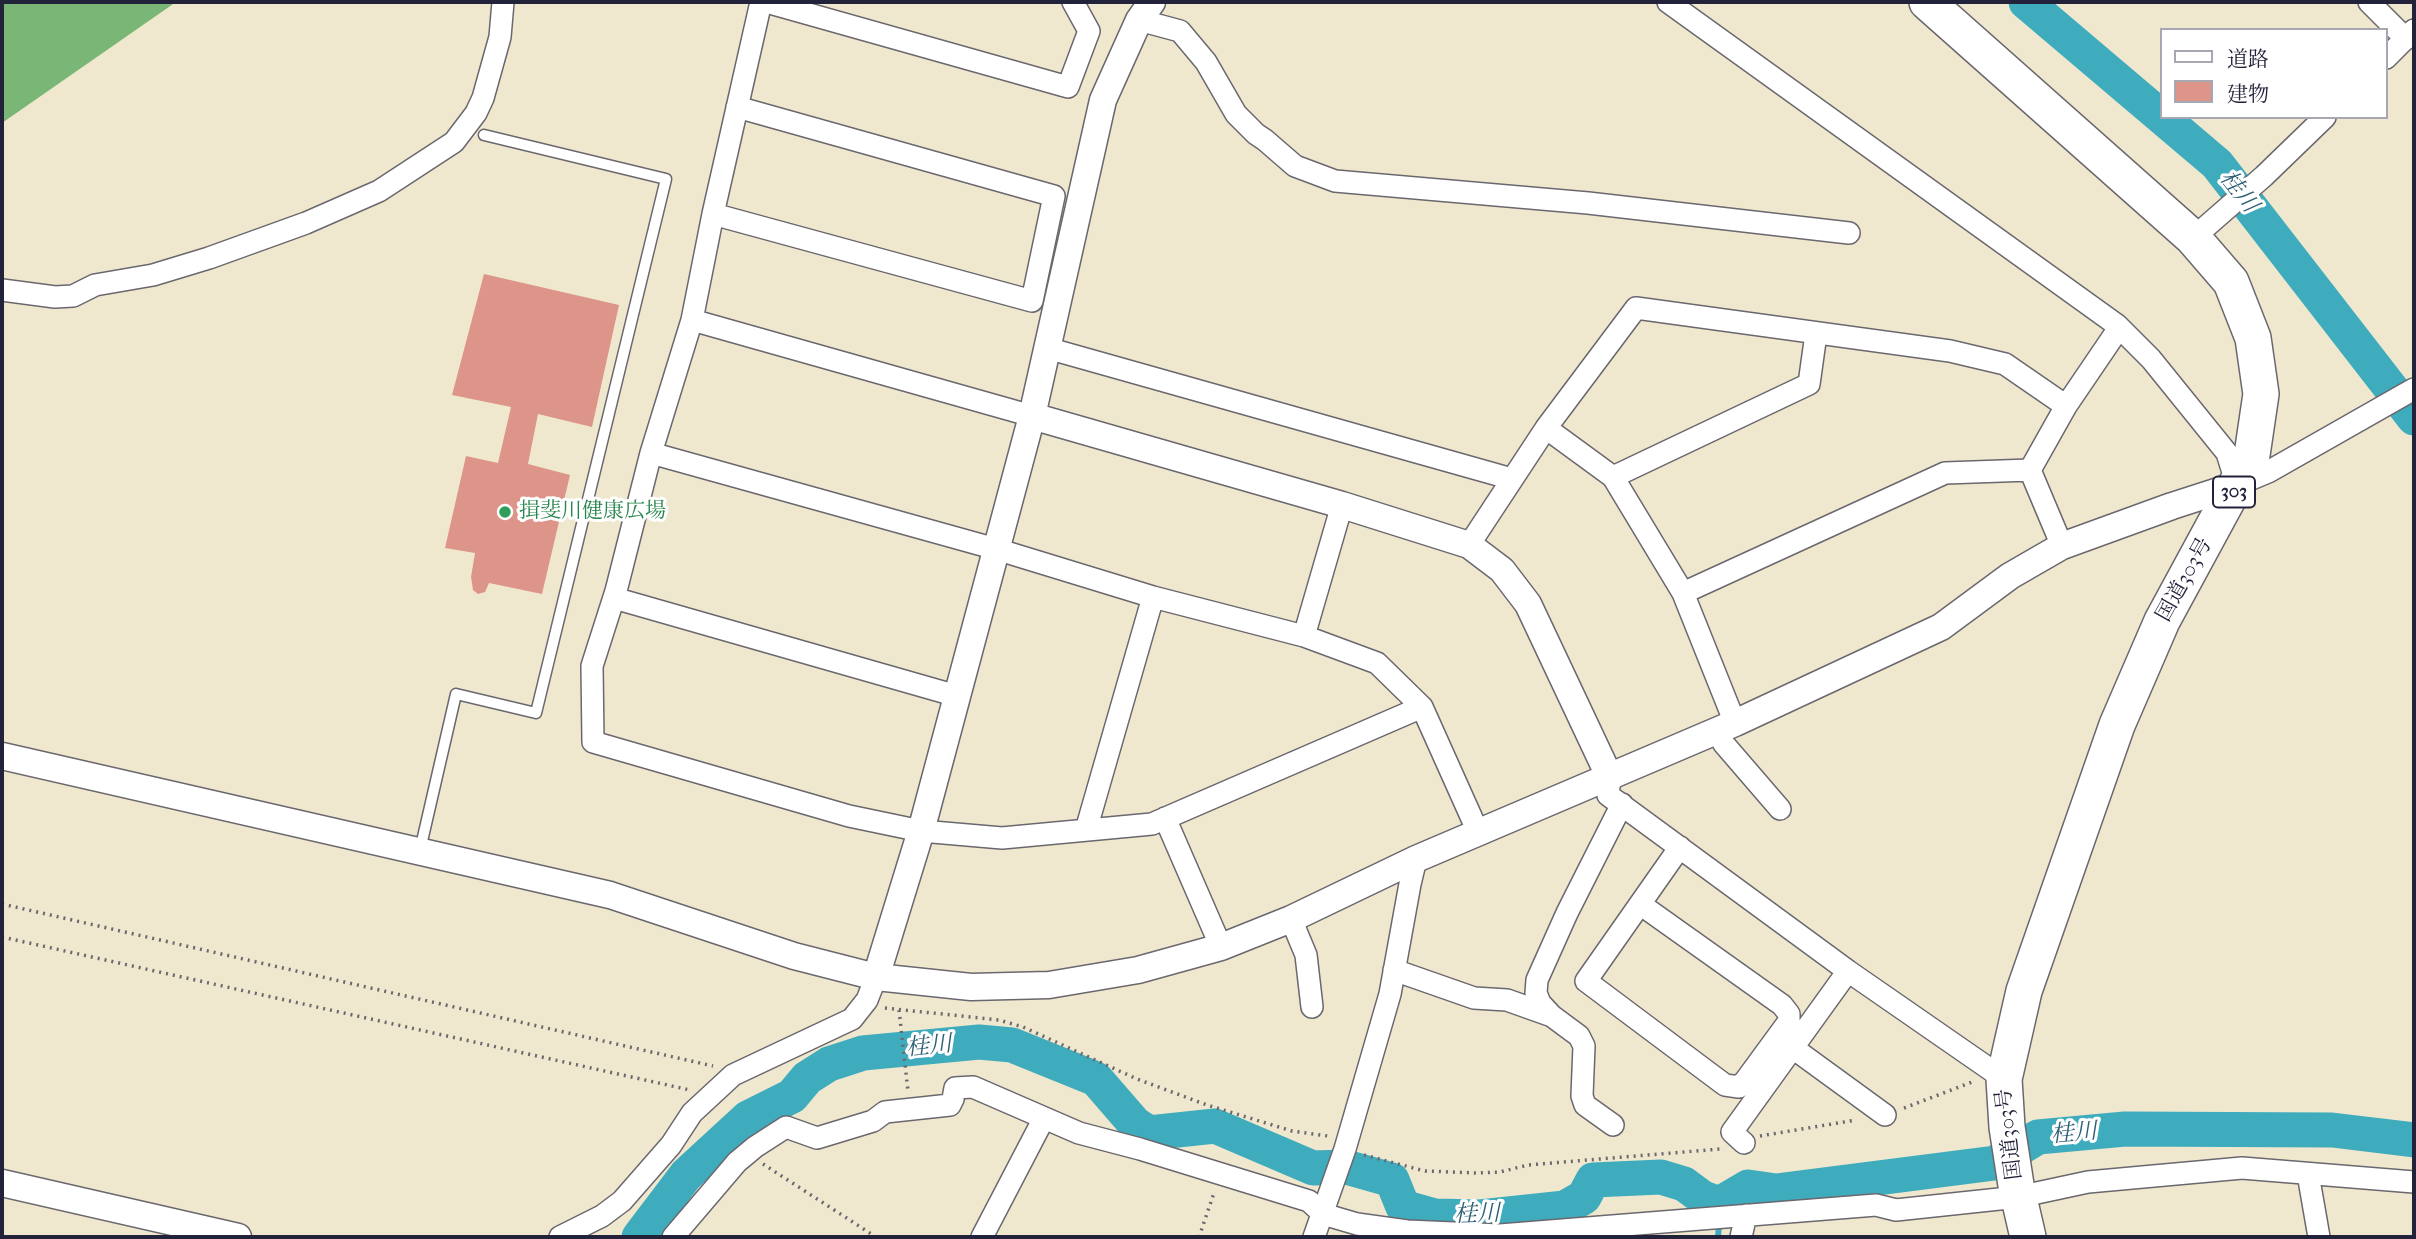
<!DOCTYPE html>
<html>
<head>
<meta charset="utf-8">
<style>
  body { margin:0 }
  #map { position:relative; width:2416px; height:1239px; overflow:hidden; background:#f0e8ce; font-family:"IM FELL French Canon","Noto Serif JP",serif }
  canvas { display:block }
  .frame { position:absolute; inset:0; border:4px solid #22223b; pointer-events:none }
  .legend { position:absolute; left:2160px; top:28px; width:228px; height:91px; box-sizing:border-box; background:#fff; border:2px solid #a7a7b1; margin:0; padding:9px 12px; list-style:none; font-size:21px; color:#22223b }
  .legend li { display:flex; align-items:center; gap:14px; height:35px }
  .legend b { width:35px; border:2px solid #a7a7b1 }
</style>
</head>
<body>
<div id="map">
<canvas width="2416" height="1239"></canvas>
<div class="frame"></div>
<ul class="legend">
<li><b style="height:9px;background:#fff"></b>道路</li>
<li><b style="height:19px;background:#dc9588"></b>建物</li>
</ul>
</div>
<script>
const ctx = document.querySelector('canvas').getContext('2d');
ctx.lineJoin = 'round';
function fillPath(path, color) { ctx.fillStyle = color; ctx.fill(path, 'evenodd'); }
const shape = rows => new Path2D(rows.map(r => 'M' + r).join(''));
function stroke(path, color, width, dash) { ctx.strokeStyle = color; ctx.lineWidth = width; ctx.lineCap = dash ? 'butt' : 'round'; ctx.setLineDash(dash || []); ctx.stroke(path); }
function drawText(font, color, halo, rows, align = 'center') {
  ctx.font = font + ' "IM FELL French Canon","Noto Serif JP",serif'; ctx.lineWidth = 6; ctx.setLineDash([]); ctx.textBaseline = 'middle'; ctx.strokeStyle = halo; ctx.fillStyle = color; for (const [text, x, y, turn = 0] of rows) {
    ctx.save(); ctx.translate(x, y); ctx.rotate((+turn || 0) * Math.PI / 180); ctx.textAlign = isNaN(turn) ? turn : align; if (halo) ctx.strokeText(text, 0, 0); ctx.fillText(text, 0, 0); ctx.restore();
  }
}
fillPath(shape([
  [2,2,176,2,2,123]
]), '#7ab675');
stroke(shape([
  [1550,1226,1551,1209],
  [1718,1237,1719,1224]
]), '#3facbe', 6);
stroke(shape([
  [2026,2,2217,164,2414,418],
  [639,1237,686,1175,748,1118,792,1096,807,1078,829,1064,863,1053,979,1042,1012,1045,1096,1079,1135,1124,1149,1133,1215,1126,1313,1168,1346,1167,1392,1180,1403,1207,1435,1216,1480,1217,1565,1208,1584,1197,1593,1180,1661,1177,1684,1184,1703,1198,1719,1204,1748,1187,1776,1191,1995,1163,2038,1137,2125,1129,2332,1130,2414,1140]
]), '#3facbe', 35);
fillPath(shape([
  [484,274,619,305,592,427,538,414,528,464,570,475,542,594,489,583,485,592,478,594,473,590,471,577,475,553,445,548,466,456,498,463,511,407,452,395]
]), '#dc9588');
const service = shape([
  [420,850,456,694,536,713,666,179,484,135]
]);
const minor = shape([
  [761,2,713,214,692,320,651,453,616,591,592,666,593,742,849,816,921,831,1002,838,1152,824,1422,707],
  [766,2,1068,87,1089,31,1073,2],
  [1668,2,2117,325,2151,359,2227,453,2237,485,2268,472,2414,389],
  [2369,2,2406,39],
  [1139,20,1180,31,1206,62,1236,114,1256,134,1265,140,1295,166,1335,181,1588,203,1849,233],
  [2386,58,2414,30],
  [713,214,1032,301,1054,196,737,107],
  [2193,238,2264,176,2325,117],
  [2,290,55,297,73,296,95,285,153,275,209,258,306,223,379,191,454,142,476,113,483,98,500,37,503,2],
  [692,320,1032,416],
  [1047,348,1512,479],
  [2066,406,2119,328],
  [1546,428,1613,477,1683,593,1735,723],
  [651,453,996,549,1153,597,1304,636,1377,663,1422,707,1478,832],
  [2030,470,2062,546],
  [1613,477,1809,384,1816,334],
  [1469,545,1546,428,1636,308,1950,351,2005,364,2066,406,2030,470],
  [1683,593,1945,473,2030,470],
  [614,598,957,696],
  [1304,636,1342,505],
  [1717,731,1724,744,1780,809],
  [1610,778,1608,795,1848,971,2004,1079],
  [1165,818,1221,947],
  [1086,830,1153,597],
  [1640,904,1782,1005,1789,1014,1789,1021,1745,1081,1739,1087,1725,1085,1586,981,1640,904,1680,847],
  [1291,919,1306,955,1312,1007],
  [1394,970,1474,998,1507,1000,1552,1016],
  [1793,1048,1885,1115],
  [1613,1125,1585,1105,1582,1096,1584,1046,1579,1036,1552,1016,1540,1003,1536,993,1537,980,1567,913,1622,804],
  [1744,1143,1732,1132,1848,971],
  [2308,1174,2319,1237],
  [560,1237,602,1216,622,1201,671,1145,692,1113,733,1075,852,1019,867,1000,876,977],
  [673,1237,737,1162,755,1147,786,1127,817,1138,873,1121,885,1112,950,1105,953,1099,955,1088,973,1087,1079,1133,1140,1149,1309,1201,1323,1214,1357,1224,1407,1231,1500,1235,1876,1205,1896,1210,2018,1197,2088,1182,2242,1168,2414,1182],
  [982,1237,1044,1118],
  [1314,1237,1345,1149,1390,994,1410,884,1416,859],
  [1741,1237,1746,1215]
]);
const tertiary = shape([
  [1032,416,1342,505,1469,545,1502,570,1528,604,1610,778],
  [2,756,610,895,794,956,876,977,971,987,1049,985,1138,970,1221,947,1291,919,1416,859,1735,723,1941,627,2010,576,2062,546,2172,506,2237,485],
  [876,977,921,831,1032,416,1103,100,1139,20,1152,2],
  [2,1183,238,1237]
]);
const trunk = shape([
  [1927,2,2193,238,2231,282,2253,338,2261,394,2252,455,2162,621,2117,725,2024,991,2004,1079,2007,1127,2016,1185,2028,1237]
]);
stroke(service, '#6a676e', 13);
stroke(minor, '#6a676e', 24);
stroke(tertiary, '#6a676e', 29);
stroke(trunk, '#6a676e', 38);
stroke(shape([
  [2,904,713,1066],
  [2,937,690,1090],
  [885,1008,999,1020,1023,1027,1137,1079,1207,1105,1292,1131,1328,1136],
  [899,1010,908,1091],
  [1904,1108,1972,1082],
  [1760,1136,1856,1120],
  [1364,1155,1425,1171,1477,1173,1500,1172,1528,1165,1720,1149],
  [763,1164,876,1237],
  [1199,1237,1214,1193]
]), '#6a676e', 3.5, [2, 5]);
stroke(service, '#fff', 10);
stroke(minor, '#fff', 21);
stroke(tertiary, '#fff', 26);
stroke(trunk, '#fff', 35);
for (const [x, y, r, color] of [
  [505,512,7,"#2e9e5b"]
]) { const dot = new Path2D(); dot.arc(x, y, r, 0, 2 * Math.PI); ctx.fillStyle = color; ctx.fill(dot); stroke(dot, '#fff', 2.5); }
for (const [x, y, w] of [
  [2234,492,42]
]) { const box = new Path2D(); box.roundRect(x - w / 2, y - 15.5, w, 31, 5); ctx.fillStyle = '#fff'; ctx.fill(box); stroke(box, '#22223b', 2); }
drawText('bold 19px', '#22223b', null, [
  ["303",2234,492]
]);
drawText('21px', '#27864d', '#fff', [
  ["揖斐川健康広場",519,512]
], 'left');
drawText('21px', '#22223b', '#fff', [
  ["国道303号",2185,580,-61],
  ["国道303号",2010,1134,-97]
]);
drawText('italic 23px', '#2f6076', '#fff', [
  ["桂川",2238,192,52],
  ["桂川",929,1047,-6],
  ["桂川",2074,1134,-5],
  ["桂川",1477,1215,-2]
]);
</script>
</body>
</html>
